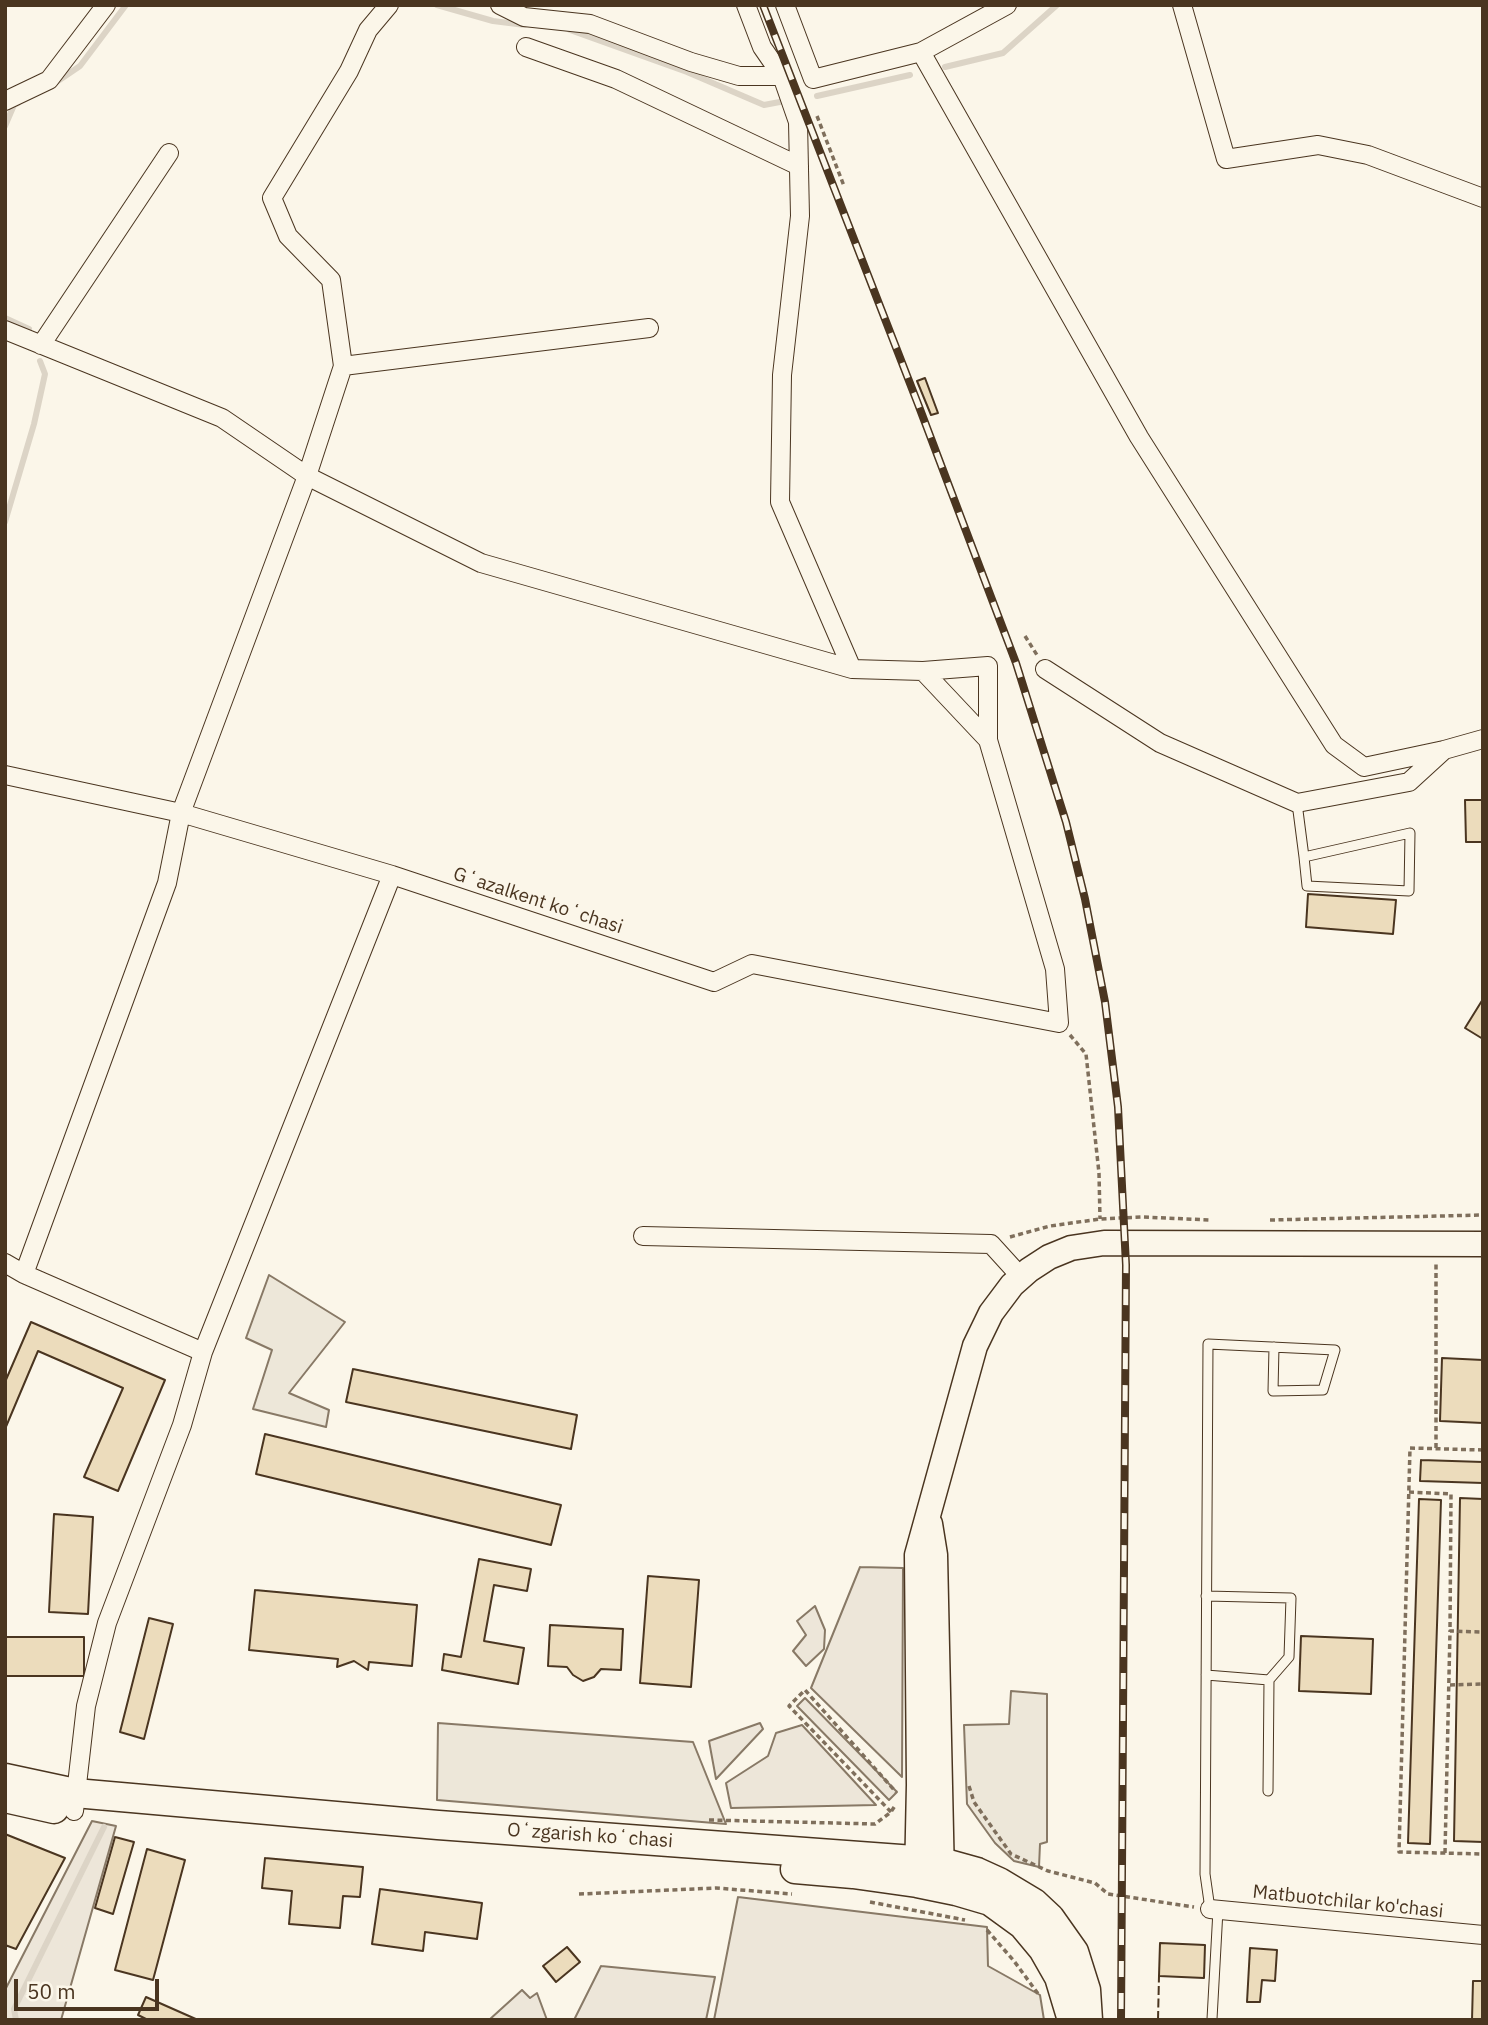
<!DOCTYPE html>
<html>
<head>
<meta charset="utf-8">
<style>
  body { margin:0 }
  #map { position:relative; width:1488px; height:2025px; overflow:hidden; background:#fbf6e9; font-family:"IBM Plex Sans",sans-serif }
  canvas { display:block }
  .frame { position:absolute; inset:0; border:7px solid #4a3520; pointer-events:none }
  .scale { position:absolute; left:14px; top:1979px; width:145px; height:32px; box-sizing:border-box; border:4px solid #4a3520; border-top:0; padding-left:9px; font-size:21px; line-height:24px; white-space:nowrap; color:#4a3520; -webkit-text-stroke:5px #fbf6e9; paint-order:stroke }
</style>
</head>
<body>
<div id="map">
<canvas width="1488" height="2025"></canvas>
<div class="frame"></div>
<div class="scale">50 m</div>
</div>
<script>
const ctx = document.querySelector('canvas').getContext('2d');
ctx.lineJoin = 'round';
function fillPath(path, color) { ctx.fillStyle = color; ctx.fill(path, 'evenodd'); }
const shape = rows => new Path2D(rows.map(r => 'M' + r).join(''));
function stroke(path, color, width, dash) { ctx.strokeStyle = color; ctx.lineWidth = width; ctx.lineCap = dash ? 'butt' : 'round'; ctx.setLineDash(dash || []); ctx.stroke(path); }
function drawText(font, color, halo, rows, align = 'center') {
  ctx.font = font + ' "IBM Plex Sans",sans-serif'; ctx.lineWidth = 5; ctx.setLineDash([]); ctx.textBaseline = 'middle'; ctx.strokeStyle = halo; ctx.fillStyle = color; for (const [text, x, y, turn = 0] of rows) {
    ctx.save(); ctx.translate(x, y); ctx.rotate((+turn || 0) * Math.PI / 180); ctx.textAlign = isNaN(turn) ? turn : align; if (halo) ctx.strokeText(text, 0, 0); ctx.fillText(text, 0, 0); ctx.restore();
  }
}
const green = shape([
  [860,1567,903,1568,902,1777,811,1688,860,1567],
  [815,1606,825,1630,824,1649,806,1666,793,1651,806,1635,797,1621,815,1606],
  [805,1698,897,1792,889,1800,797,1706,805,1698],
  [760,1723,763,1729,716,1779,709,1741,760,1723],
  [802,1725,876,1805,731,1808,726,1783,768,1756,776,1733,802,1725],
  [92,1821,116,1826,61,2020,5,2020,5,1990,92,1821],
  [738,1897,987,1927,988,1966,1040,1995,1044,2020,714,2020,738,1897],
  [601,1966,715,1977,706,2020,574,2020,601,1966],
  [522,1990,530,1998,537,1993,547,2020,489,2020,522,1990]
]);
fillPath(green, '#ede6d9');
stroke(green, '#887966', 2);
const parking = shape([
  [269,1275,345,1322,289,1393,329,1410,326,1427,253,1409,272,1350,246,1338,269,1275],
  [1011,1691,1047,1694,1047,1842,1040,1844,1039,1867,1014,1861,995,1843,967,1804,964,1725,1009,1724,1011,1691],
  [438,1723,693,1742,726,1824,437,1800,438,1723]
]);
fillPath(parking, '#ede7d9');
stroke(parking, '#887966', 2);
stroke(shape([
  [437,5,493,21,525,25],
  [570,30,687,72,764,105,785,101],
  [945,67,1003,53,1057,5],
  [55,83,80,66,126,5],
  [817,96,910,75],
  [5,126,14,105,18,103],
  [5,318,29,329],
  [5,522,34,424,45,374,40,361],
  [16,2020,14,2009,104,1827]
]), '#dcd4c6', 6);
const building = shape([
  [925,378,938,413,931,415,917,381,925,378],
  [1465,800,1483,800,1483,842,1466,842,1465,800],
  [1308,894,1396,900,1393,934,1306,927,1308,894],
  [1483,999,1483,1039,1465,1028,1483,999],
  [31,1322,165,1380,118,1491,84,1477,123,1388,38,1351,5,1429,5,1382,31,1322],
  [1442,1358,1483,1360,1483,1423,1440,1421,1442,1358],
  [353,1369,577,1415,571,1449,346,1402,353,1369],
  [265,1434,561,1505,551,1545,256,1474,265,1434],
  [1421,1460,1483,1462,1483,1483,1420,1481,1421,1460],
  [1460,1498,1483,1499,1483,1842,1454,1841,1460,1498],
  [1419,1499,1441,1500,1430,1844,1408,1843,1419,1499],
  [54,1514,93,1517,88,1614,49,1612,54,1514],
  [479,1559,531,1569,527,1591,494,1585,484,1641,524,1648,518,1684,442,1670,444,1654,461,1657,479,1559],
  [648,1576,699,1580,691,1687,640,1683,648,1576],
  [255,1590,417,1605,412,1666,369,1662,368,1670,354,1661,337,1667,338,1659,249,1650,255,1590],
  [149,1618,173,1624,144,1739,120,1732,149,1618],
  [550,1625,623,1629,621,1670,601,1669,594,1677,583,1681,573,1675,567,1667,548,1666,550,1625],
  [1301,1636,1373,1639,1371,1694,1299,1691,1301,1636],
  [5,1637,84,1637,84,1676,5,1676,5,1637],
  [5,1834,65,1858,16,1949,5,1945,5,1834],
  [115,1837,134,1842,113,1914,95,1908,115,1837],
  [147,1849,185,1860,153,1980,115,1970,147,1849],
  [265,1858,363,1867,360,1897,343,1896,340,1928,289,1924,292,1891,262,1888,265,1858],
  [380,1889,482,1903,477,1939,425,1932,423,1951,372,1944,380,1889],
  [1160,1943,1205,1945,1204,1978,1159,1976,1160,1943],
  [567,1947,580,1962,556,1982,543,1966,567,1947],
  [1250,1948,1277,1950,1275,1981,1262,1980,1260,2002,1247,2002,1250,1948],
  [1473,1981,1483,1981,1483,2020,1472,2020,1473,1981],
  [146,1997,198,2020,148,2020,138,2015,146,1997]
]);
fillPath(building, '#ecdcbc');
stroke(building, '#4a3520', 2);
const service = shape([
  [1297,803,1304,857,1307,886,1409,891,1410,833,1304,857],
  [1206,1596,1291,1598,1289,1657,1269,1680,1268,1791],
  [1206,1675,1269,1680],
  [1210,1909,1205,1874,1208,1344,1335,1350,1323,1390,1273,1391,1274,1347],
  [1212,2019,1218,1910]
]);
const minor = shape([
  [500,5,524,17,590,24,691,62,739,76,782,76,798,122,800,216,782,375,780,502,852,669],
  [746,5,762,47,782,76],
  [785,5,813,79,921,52,1007,5],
  [1182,5,1226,159,1318,145,1368,155,1483,198],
  [526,47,616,79,799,166],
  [921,52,1139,437,1334,745,1364,767,1444,750],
  [5,101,49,80,106,5],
  [5,330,222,418,307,476,481,563,852,669,923,671,988,666,988,740,1055,969,1059,1023,752,964,714,982,392,875,181,813,5,775],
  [41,345,169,153],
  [343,366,649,328],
  [1045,669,1160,743,1297,803,1409,782,1444,750,1483,739],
  [923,671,988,740],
  [643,1236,991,1244,1021,1277],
  [5,1263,24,1274,203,1352],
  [24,1274,167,883,181,813,307,476,343,366,331,280,288,236,272,198,349,71,368,30,389,5],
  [74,1811,86,1706,107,1623,182,1425,203,1352,392,875],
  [1210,1909,1483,1935]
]);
const secondary = shape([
  [930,1524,935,1555,942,1879],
  [917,1878,919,1785,917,1555,975,1346,991,1313,1012,1285,1029,1270,1049,1257,1071,1248,1104,1243,1483,1244]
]);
const primary = shape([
  [5,1778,75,1793,438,1825,941,1862,977,1872,999,1882,1034,1903,1050,1918,1074,1952,1086,1990,1088,2020],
  [5,1798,54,1809],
  [795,1869,853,1874,917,1883,956,1891,990,1901,1023,1925,1043,1949,1059,1977,1072,2020]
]);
stroke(service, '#4a3520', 11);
stroke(minor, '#4a3520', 20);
stroke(secondary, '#4a3520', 27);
stroke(primary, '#4a3520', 31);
stroke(shape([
  [817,116,844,186],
  [1025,636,1037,655],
  [1070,1035,1086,1054,1099,1173,1100,1219],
  [1270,1220,1483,1215],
  [1010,1237,1050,1226,1100,1219,1142,1217,1210,1220],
  [1436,1448,1436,1263],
  [1483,1450,1410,1448,1399,1852,1483,1854],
  [1409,1492,1451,1494,1450,1631],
  [1450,1685,1483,1684],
  [969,1786,974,1802,1011,1854,1048,1871,1095,1883,1108,1894,1194,1907],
  [891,1812,789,1706,805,1690,896,1792],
  [709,1820,875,1824,891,1812,896,1804],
  [1445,1853,1450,1631,1483,1632],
  [579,1894,716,1888,792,1894],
  [870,1902,965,1920],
  [987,1930,1014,1961,1039,1995]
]), '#7f6f5c', 3.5, [5, 3.5]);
stroke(service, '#fbf6e9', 9);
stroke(minor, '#fbf6e9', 18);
stroke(secondary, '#fbf6e9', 24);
stroke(primary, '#fbf6e9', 28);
const rail = shape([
  [763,5,918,404,1016,663,1066,822,1085,899,1105,1002,1118,1107,1126,1265,1121,2020]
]);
stroke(rail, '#4a3520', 8);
stroke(rail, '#fbf6e9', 5, [16]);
stroke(shape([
  [1158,2020,1159,1976]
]), '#4a3520', 2, [9, 3.5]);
drawText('19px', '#4a3520', '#fbf6e9', [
  ["Gʻazalkent koʻchasi",538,901,18],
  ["Oʻzgarish koʻchasi",590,1836,4],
  ["Matbuotchilar ko'chasi",1348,1902,6]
]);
</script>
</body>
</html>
